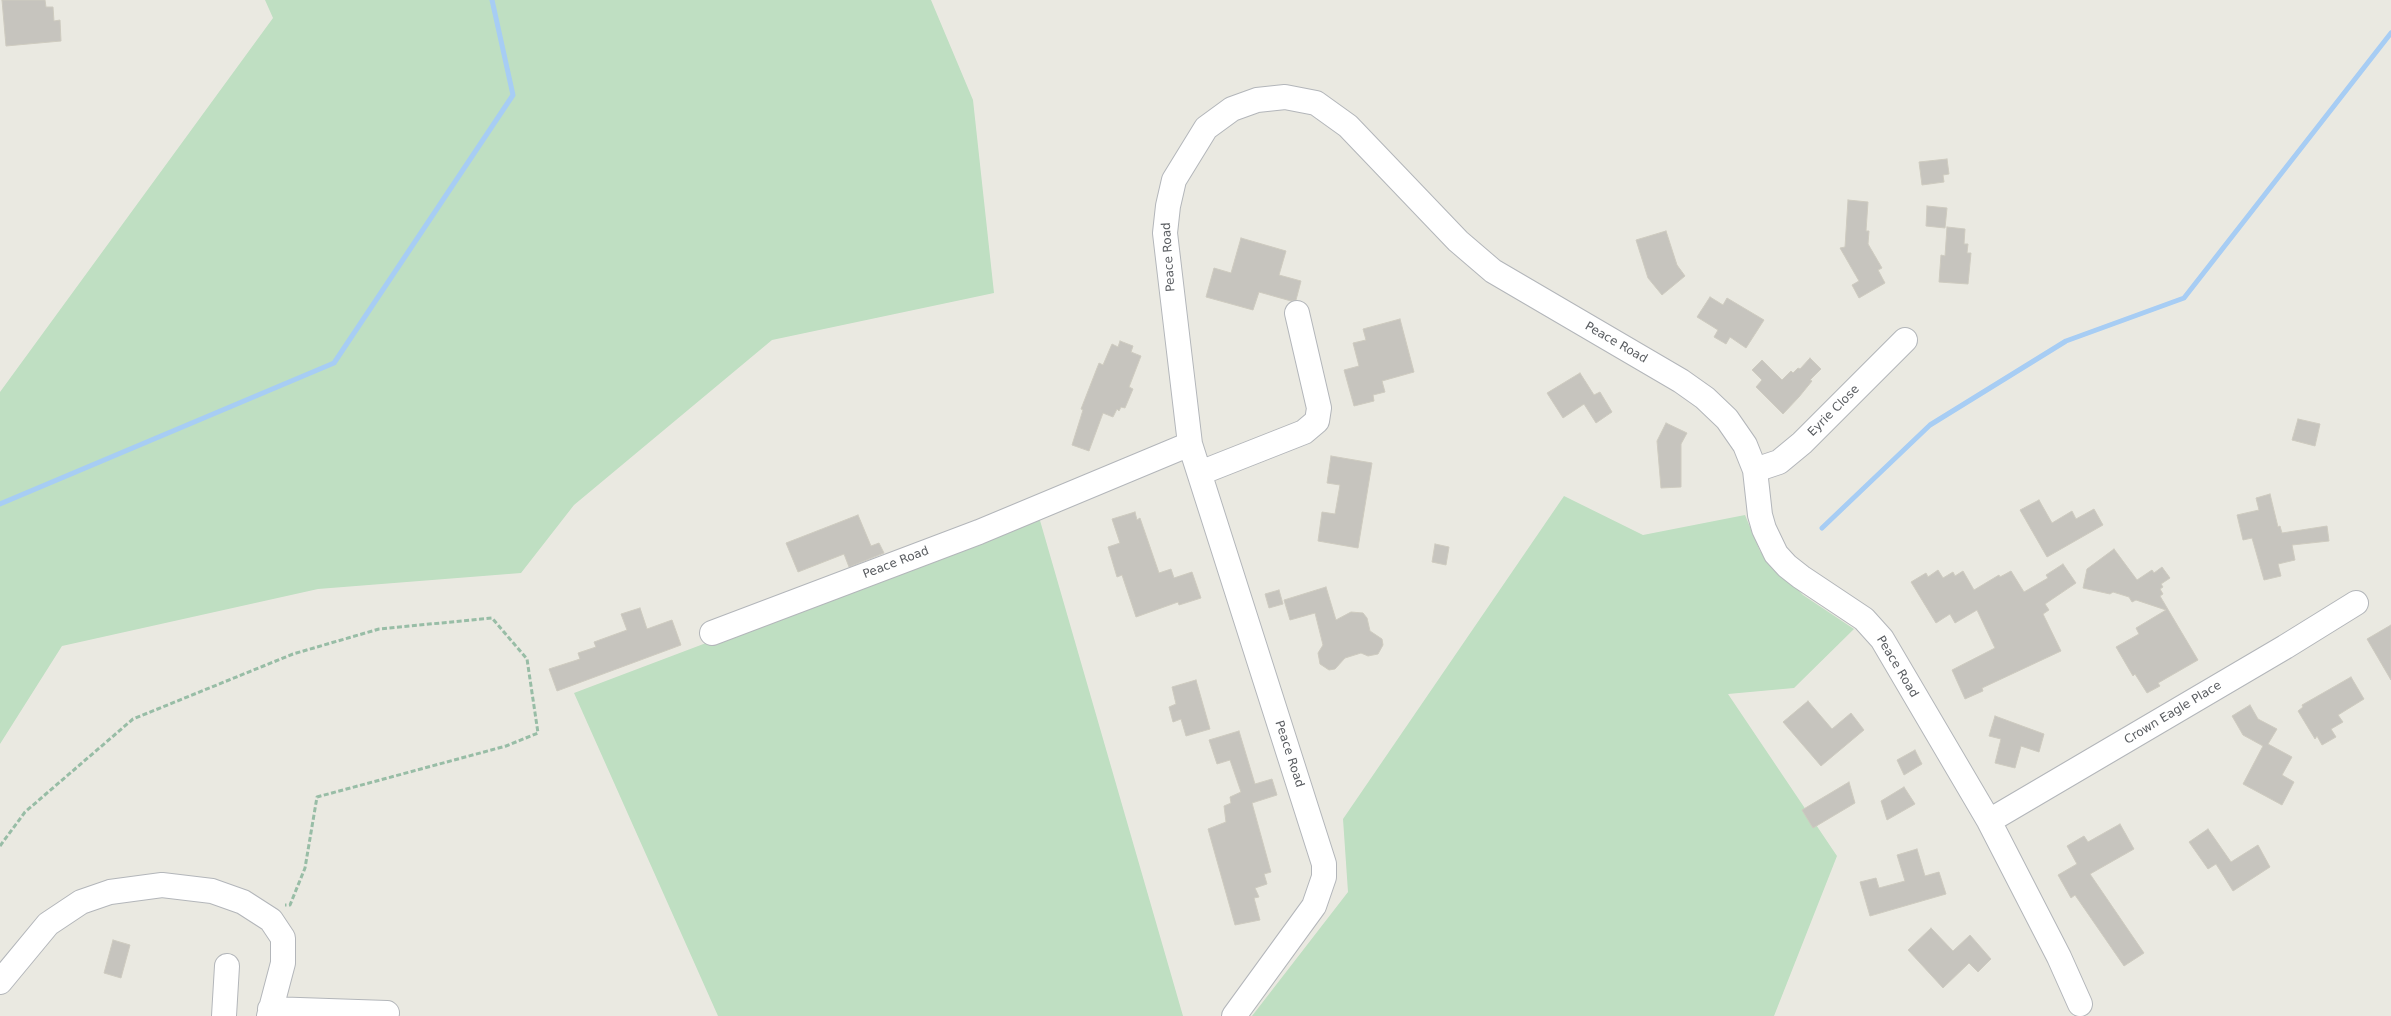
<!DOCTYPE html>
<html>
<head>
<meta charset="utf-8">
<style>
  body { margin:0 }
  canvas { display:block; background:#eae9e1 }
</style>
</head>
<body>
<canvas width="2391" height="1016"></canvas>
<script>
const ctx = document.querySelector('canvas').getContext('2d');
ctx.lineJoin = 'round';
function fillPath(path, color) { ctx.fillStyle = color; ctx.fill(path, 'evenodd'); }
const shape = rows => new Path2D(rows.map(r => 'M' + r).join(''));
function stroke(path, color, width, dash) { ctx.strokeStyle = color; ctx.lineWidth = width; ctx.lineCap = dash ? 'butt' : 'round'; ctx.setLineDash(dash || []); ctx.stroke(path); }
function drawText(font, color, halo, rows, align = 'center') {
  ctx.font = font + ' "DejaVu Sans",sans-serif'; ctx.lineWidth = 4; ctx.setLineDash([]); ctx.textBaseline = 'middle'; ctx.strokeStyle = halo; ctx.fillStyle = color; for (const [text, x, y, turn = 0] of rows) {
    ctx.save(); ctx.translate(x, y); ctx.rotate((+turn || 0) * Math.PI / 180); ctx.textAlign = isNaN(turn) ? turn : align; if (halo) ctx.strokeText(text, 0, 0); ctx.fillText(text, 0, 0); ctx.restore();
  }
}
fillPath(shape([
  [265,0,931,0,973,100,994,293,772,340,574,505,521,573,318,589,62,646,0,744,0,392,273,18],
  [1564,496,1643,535,1745,515,1760,551,1803,595,1854,629,1794,688,1728,694,1837,856,1774,1016,1252,1016,1348,892,1343,819],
  [1039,517,1183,1016,718,1016,574,693]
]), '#bfdfc2');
stroke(shape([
  [0,504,334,363,513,95,492,0],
  [1822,528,1930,425,2066,341,2184,298,2391,33]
]), '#a7cdf4', 5);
const building = shape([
  [2,0,45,0,46,7,53,7,54,21,60,20,61,41,6,46,2,0],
  [1947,159,1949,174,1943,175,1944,182,1922,185,1919,162,1947,159],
  [1848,200,1868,202,1866,231,1869,231,1868,244,1882,268,1878,270,1885,283,1859,298,1852,285,1859,281,1840,248,1845,247,1848,200],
  [1927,206,1947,208,1945,228,1926,226,1927,206],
  [1947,227,1965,229,1964,244,1968,244,1967,253,1971,253,1968,284,1939,282,1941,255,1945,256,1947,227],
  [1666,231,1677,265,1685,276,1662,295,1648,278,1636,240,1666,231],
  [1241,238,1286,251,1279,275,1301,281,1296,300,1291,301,1259,292,1253,310,1206,297,1214,268,1231,273,1241,238],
  [1710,297,1723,305,1727,298,1764,320,1746,348,1730,337,1726,344,1714,337,1718,330,1697,317,1710,297],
  [1400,319,1414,372,1382,381,1385,392,1373,395,1374,401,1354,406,1344,370,1359,366,1353,343,1366,340,1363,329,1400,319],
  [1120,341,1133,346,1131,352,1141,356,1129,387,1133,389,1125,408,1121,407,1119,411,1117,409,1113,417,1103,413,1089,451,1072,445,1083,410,1081,409,1099,363,1103,365,1112,344,1118,347,1120,341],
  [1810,358,1821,369,1810,380,1812,381,1799,397,1783,414,1756,387,1762,380,1752,370,1762,360,1782,380,1791,371,1793,373,1798,368,1800,369,1810,358],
  [1580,373,1594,395,1600,392,1612,412,1596,423,1584,404,1563,418,1547,393,1580,373],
  [2298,419,2320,424,2315,446,2292,440,2298,419],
  [1666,423,1687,433,1681,444,1681,487,1661,488,1657,441,1666,423],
  [1331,456,1372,463,1358,548,1318,541,1322,512,1335,514,1340,485,1327,483,1331,456],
  [2270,494,2278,527,2280,526,2282,533,2327,526,2329,541,2292,545,2295,560,2278,564,2281,576,2264,580,2252,538,2243,540,2237,515,2259,510,2256,498,2270,494],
  [2039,500,2052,523,2072,511,2076,519,2094,509,2103,525,2047,557,2020,510,2039,500],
  [1135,512,1137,520,1140,518,1159,573,1171,569,1174,578,1192,572,1201,598,1179,605,1178,602,1136,617,1122,575,1117,577,1108,547,1120,543,1112,519,1135,512],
  [858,515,871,546,879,543,884,553,849,567,844,554,798,572,786,543,858,515],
  [1435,544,1449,547,1446,565,1432,562,1435,544],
  [2114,549,2137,580,2152,570,2154,573,2162,567,2170,578,2161,584,2163,587,2160,589,2163,594,2160,596,2198,660,2158,683,2160,686,2147,693,2135,674,2133,676,2116,647,2139,634,2136,628,2166,610,2136,600,2132,602,2129,597,2113,592,2110,594,2083,588,2087,569,2114,549],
  [2063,564,2076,583,2045,604,2049,610,2043,614,2061,651,1982,688,1983,691,1965,699,1952,670,1995,648,1977,610,1955,623,1950,614,1936,623,1911,582,1926,573,1928,577,1938,570,1943,578,1953,572,1955,576,1963,571,1974,590,1999,575,2000,577,2011,571,2024,592,2048,578,2046,575,2063,564],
  [1326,587,1336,620,1351,612,1363,613,1367,618,1370,631,1382,639,1383,645,1378,654,1368,656,1361,653,1345,658,1335,669,1329,670,1320,664,1318,653,1323,645,1315,613,1290,620,1284,600,1326,587],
  [1279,590,1283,604,1269,608,1265,594,1279,590],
  [640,608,647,629,672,620,681,645,557,691,549,669,580,659,578,653,596,647,594,642,627,630,621,614,640,608],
  [2391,625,2391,680,2367,639,2391,625],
  [2351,677,2364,699,2338,715,2343,722,2331,729,2336,737,2322,745,2317,736,2315,739,2298,711,2303,707,2302,705,2351,677],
  [1196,680,1210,729,1186,736,1181,719,1173,722,1169,707,1176,704,1172,687,1196,680],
  [1808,701,1832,729,1851,713,1864,730,1821,766,1783,722,1808,701],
  [2250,705,2258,719,2277,729,2268,744,2292,757,2282,775,2294,782,2282,805,2243,784,2263,746,2243,735,2232,716,2250,705],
  [1995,716,2044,734,2039,752,2021,746,2015,768,1995,763,2001,739,1989,736,1995,716],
  [1239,731,1255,784,1272,779,1277,795,1252,803,1271,872,1264,874,1267,884,1255,888,1259,897,1254,898,1260,920,1235,925,1208,829,1226,822,1224,806,1231,803,1230,797,1241,792,1230,760,1217,764,1209,740,1239,731],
  [1915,750,1922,764,1904,775,1897,760,1915,750],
  [1849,782,1855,803,1813,828,1802,810,1849,782],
  [1904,787,1915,804,1887,820,1881,801,1904,787],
  [2120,824,2134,849,2090,874,2144,953,2124,966,2075,895,2071,898,2058,875,2077,864,2067,846,2084,836,2088,842,2120,824],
  [2208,829,2231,862,2258,845,2270,867,2233,891,2216,864,2208,869,2189,842,2208,829],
  [1917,849,1925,876,1939,872,1946,894,1870,916,1860,882,1876,878,1879,888,1905,881,1897,855,1917,849],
  [1931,928,1953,951,1970,935,1991,959,1978,972,1969,963,1943,988,1908,950,1931,928],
  [113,940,130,945,121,978,104,973,113,940]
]);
fillPath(building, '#c6c4be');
stroke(building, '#cecbc0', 1);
const minor = shape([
  [1755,470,1779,462,1802,443,1905,340],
  [1200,473,1304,432,1317,421,1319,408,1297,313],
  [712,633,979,532,1190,444],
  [1989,821,2285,647,2356,603],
  [0,982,48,924,81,902,110,892,162,885,212,891,243,902,271,920,283,938,283,963,269,1016],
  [270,1009,387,1013],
  [224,1016,227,966],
  [1234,1016,1314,906,1324,877,1324,864,1190,444,1165,233,1168,206,1174,180,1206,128,1232,109,1257,100,1285,97,1316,103,1348,126,1458,241,1493,271,1681,381,1705,398,1727,419,1745,445,1755,470,1760,515,1764,529,1776,554,1787,566,1801,577,1864,619,1882,639,1989,821,2059,957,2080,1004]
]);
stroke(minor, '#b3b6ba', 26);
stroke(shape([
  [0,846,25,812,133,719,293,654,379,629,492,618,527,659,538,733,506,746,317,797,305,868,290,905,285,905]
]), '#98bda6', 3, [5, 2.5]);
stroke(minor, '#fff', 24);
drawText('12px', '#595c60', '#fff', [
  ["Peace Road",1169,257,-94],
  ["Peace Road",1616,343,30],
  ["Eyrie Close",1834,411,-45],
  ["Peace Road",896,563,-21],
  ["Peace Road",1897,667,59],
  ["Crown Eagle Place",2173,713,-31],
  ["Peace Road",1289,754,72]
]);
</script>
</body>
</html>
